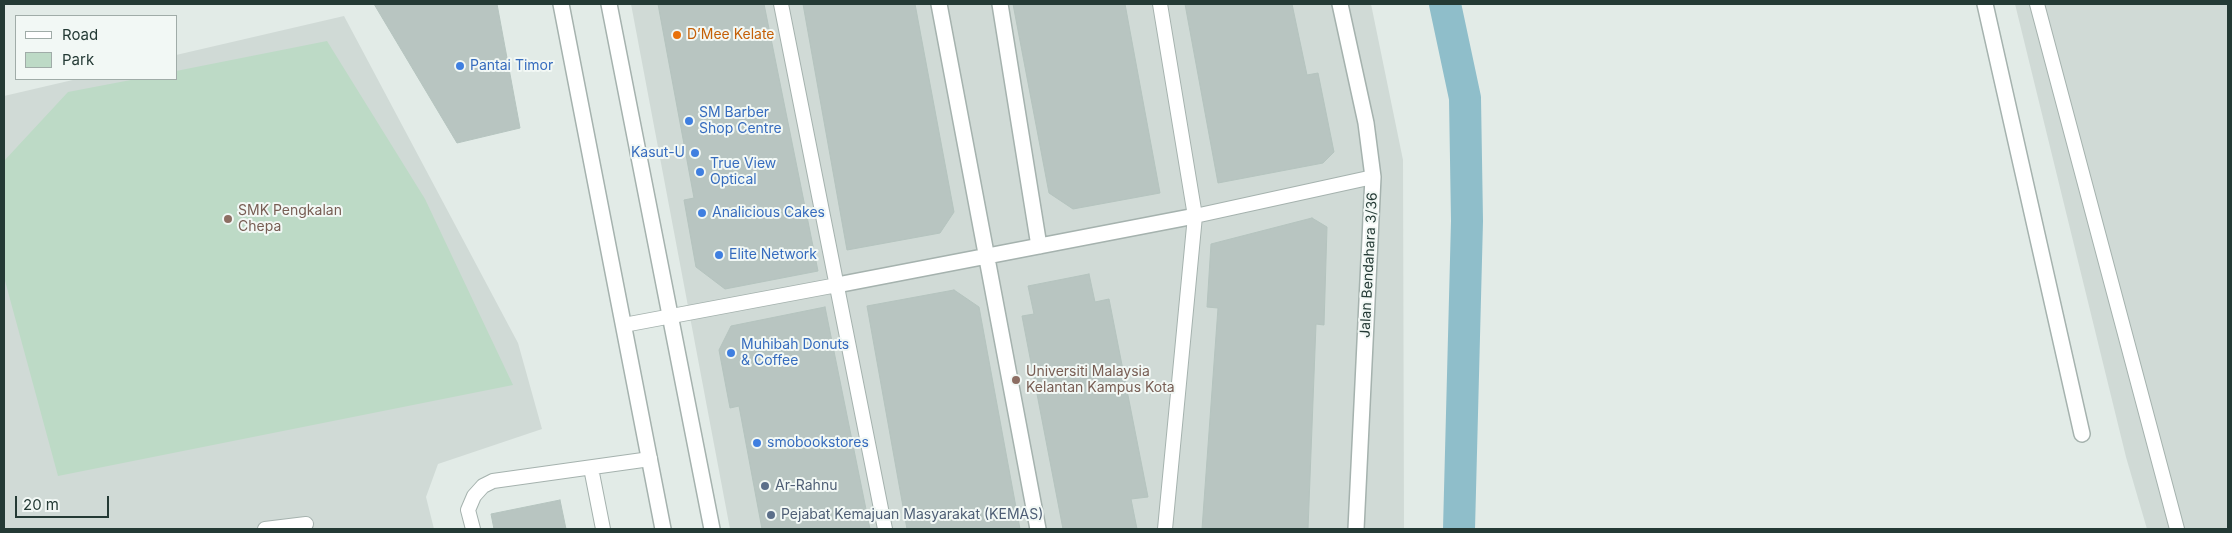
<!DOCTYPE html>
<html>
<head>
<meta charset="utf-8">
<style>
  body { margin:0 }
  #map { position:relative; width:2232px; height:533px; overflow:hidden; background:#e2ebe7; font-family:Inter,sans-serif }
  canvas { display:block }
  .frame { position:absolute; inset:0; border:5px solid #243a35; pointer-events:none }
  .legend { position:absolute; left:15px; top:15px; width:162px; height:65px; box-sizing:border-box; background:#f2f8f5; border:1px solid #a0aca8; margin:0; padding:6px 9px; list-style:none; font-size:15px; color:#243a35 }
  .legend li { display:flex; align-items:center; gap:10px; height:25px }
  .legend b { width:25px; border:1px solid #a0aca8 }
  .scale { position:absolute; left:15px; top:496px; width:94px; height:22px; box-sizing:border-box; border:2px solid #243a35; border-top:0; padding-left:6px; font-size:15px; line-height:18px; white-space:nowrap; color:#243a35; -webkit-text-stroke:4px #f2f8f5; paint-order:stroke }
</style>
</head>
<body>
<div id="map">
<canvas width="2232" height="533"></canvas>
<div class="frame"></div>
<ul class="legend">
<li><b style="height:6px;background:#fff"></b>Road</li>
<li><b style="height:14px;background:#bddac6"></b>Park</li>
</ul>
<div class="scale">20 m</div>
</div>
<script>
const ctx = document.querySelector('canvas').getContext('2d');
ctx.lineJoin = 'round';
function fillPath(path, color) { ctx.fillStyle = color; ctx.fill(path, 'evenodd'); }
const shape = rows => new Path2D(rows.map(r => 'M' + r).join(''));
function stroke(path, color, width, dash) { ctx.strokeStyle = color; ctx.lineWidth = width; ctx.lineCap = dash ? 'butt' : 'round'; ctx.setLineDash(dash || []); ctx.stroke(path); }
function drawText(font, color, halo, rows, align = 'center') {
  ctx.font = font + ' Inter,sans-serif'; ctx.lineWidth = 4; ctx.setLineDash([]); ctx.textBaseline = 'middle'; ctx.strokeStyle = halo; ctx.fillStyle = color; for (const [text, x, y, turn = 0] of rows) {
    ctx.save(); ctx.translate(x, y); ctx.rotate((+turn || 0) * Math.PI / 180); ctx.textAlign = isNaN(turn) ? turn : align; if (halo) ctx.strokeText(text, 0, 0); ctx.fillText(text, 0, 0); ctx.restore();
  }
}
fillPath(shape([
  [631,4,1371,4,1403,160,1404,529,730,529],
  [2015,4,2228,4,2228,529,2147,529,2126,457],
  [344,16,518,343,542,429,438,464,426,497,434,529,4,529,4,96,77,79,176,79,176,55]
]), '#d0dad6');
fillPath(shape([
  [327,41,425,199,513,385,58,476,4,277,4,161,68,92,136,79,176,79,176,71]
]), '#bddac6');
stroke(shape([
  [1445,4,1465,98,1467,221,1459,529]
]), '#8fbeca', 32);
const building = shape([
  [374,4,497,4,520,128,457,143,374,4],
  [658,4,764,4,818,271,725,289,696,267,684,200,694,198,658,4],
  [803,4,915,4,954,212,940,233,847,250,803,4],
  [1013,4,1125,4,1160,193,1073,209,1049,193,1013,4],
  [1185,4,1292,4,1307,75,1318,73,1334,152,1323,163,1218,183,1185,4],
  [1312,218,1327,227,1324,325,1316,324,1308,529,1202,529,1218,308,1207,307,1211,244,1312,218],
  [1089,274,1095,302,1109,299,1148,497,1131,499,1137,529,1063,529,1022,316,1034,314,1028,286,1089,274],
  [954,290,979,307,1020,529,907,529,867,306,954,290],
  [825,307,870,529,762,529,739,406,730,408,719,350,731,326,825,307],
  [560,500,566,529,494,529,491,514,560,500]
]);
fillPath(building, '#b8c5c1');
stroke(building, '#b5c4bf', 1);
const service = shape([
  [781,4,885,529],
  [1160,4,1195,216,1165,529],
  [2037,4,2177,529],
  [1195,216,1373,177],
  [624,325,837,285],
  [591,468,603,529],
  [265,529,306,524],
  [473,529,468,510,474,496,483,486,493,481,650,459]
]);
const pedestrian = shape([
  [939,4,1038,529],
  [1000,4,1039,246],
  [837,285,1195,216]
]);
const minor = shape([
  [1340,4,1366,123,1373,177,1356,529],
  [1985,4,2082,434]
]);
const tertiary = shape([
  [561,4,663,529],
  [609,4,712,529]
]);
stroke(service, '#a5b2ae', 16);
stroke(pedestrian, '#a5b2ae', 18);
stroke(minor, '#a5b2ae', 18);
stroke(tertiary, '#a5b2ae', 18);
stroke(service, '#fff', 14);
stroke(pedestrian, '#fff', 15);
stroke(minor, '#fff', 15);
stroke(tertiary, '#fff', 15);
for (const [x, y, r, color] of [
  [677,35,5,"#e8710a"],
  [460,66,5,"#3f7fe0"],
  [689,121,5,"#3f7fe0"],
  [695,153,5,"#3f7fe0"],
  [700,172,5,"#3f7fe0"],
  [702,213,5,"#3f7fe0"],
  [228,219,5,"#8d6e63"],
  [719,255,5,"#3f7fe0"],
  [731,353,5,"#3f7fe0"],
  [1016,380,5,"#8d6e63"],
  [757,443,5,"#3f7fe0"],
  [765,486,5,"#5c6f8a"],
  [771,515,5,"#5c6f8a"]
]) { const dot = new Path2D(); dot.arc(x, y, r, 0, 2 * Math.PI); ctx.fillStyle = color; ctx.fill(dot); stroke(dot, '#f2f8f5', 2); }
drawText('14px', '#c56008', '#f2f8f5', [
  ["D’Mee Kelate",687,35]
], 'left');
drawText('14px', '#366cbe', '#f2f8f5', [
  ["Pantai Timor",470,66],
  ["SM Barber",699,113],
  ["Shop Centre",699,129],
  ["Kasut-U",685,153,"right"],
  ["True View",710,164],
  ["Optical",710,180],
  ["Analicious Cakes",712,213],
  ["Elite Network",729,255],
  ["Muhibah Donuts",741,345],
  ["& Coffee",741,361],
  ["smobookstores",767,443]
], 'left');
drawText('14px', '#785e54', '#f2f8f5', [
  ["SMK Pengkalan",238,211],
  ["Chepa",238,227],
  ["Universiti Malaysia",1026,372],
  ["Kelantan Kampus Kota",1026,388]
], 'left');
drawText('14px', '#243a35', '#f2f8f5', [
  ["Jalan Bendahara 3/36",1369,265,-87]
]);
drawText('14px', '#4e5e75', '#f2f8f5', [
  ["Ar-Rahnu",775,486],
  ["Pejabat Kemajuan Masyarakat (KEMAS)",781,515]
], 'left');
</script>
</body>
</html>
